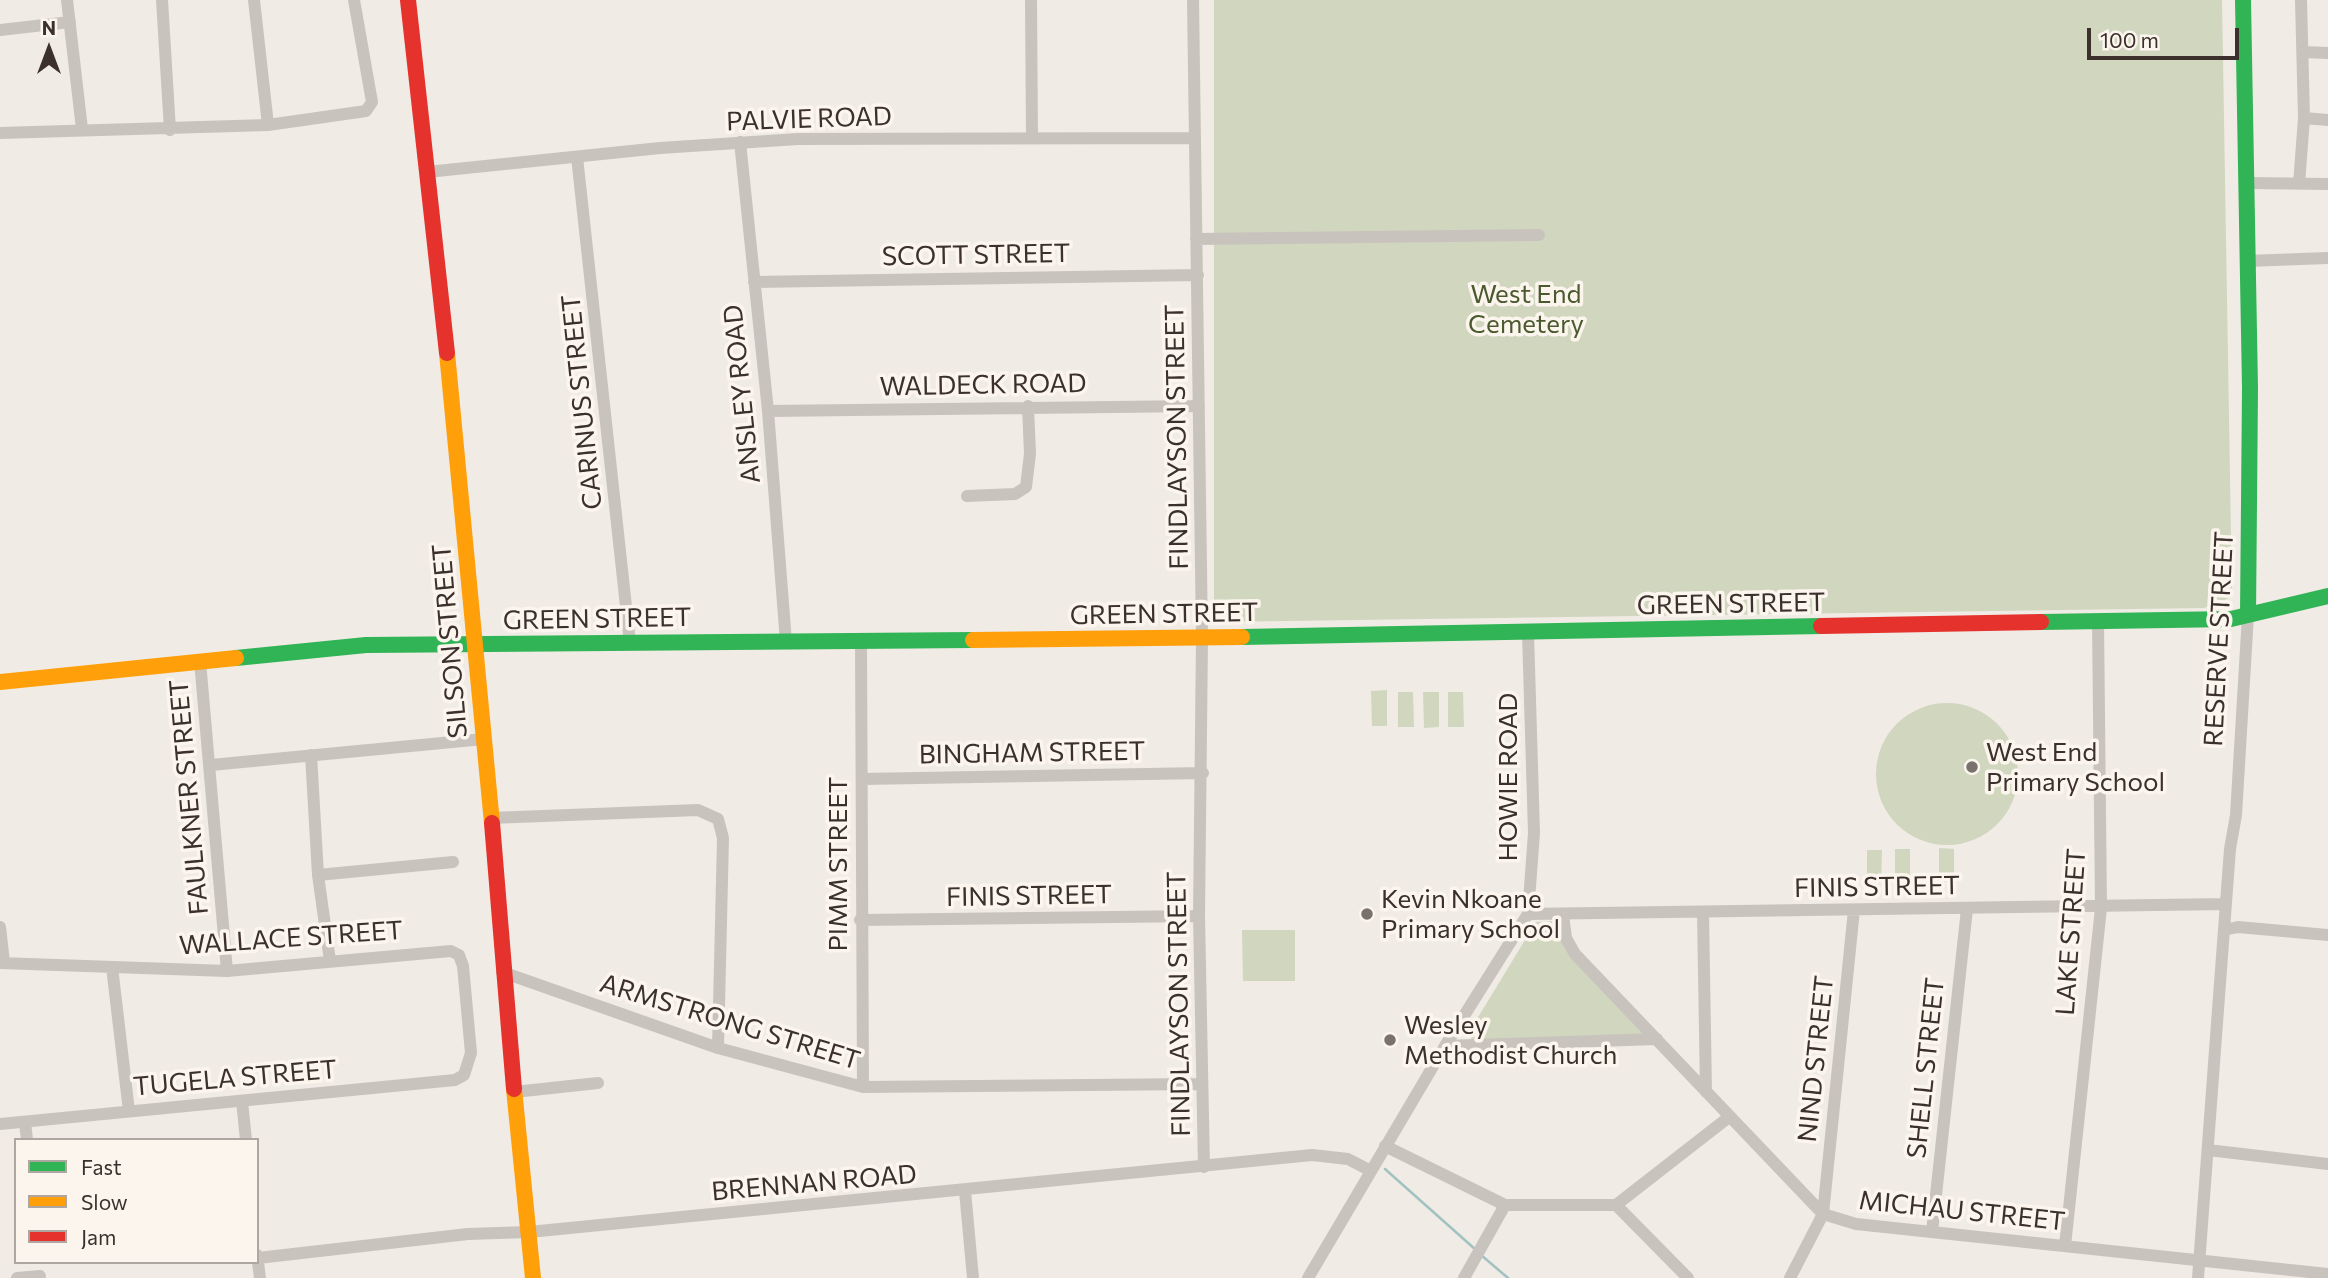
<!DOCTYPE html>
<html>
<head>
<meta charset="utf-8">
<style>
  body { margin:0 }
  #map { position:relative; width:2328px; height:1278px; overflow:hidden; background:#f0ebe5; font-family:Commissioner,sans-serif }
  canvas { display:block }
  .legend { position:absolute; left:14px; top:1138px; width:245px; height:126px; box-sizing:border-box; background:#fbf5ee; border:2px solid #aea6a0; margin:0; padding:9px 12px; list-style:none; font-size:21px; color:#3b302b }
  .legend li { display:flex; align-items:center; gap:14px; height:35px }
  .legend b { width:35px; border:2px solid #aea6a0 }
  .north { position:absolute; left:14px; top:14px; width:70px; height:70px; -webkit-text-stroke:5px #fbf5ee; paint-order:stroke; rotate:0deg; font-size:19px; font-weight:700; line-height:28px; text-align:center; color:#3b302b }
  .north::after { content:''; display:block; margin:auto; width:24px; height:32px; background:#3b302b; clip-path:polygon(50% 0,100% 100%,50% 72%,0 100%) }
  .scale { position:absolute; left:2087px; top:28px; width:152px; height:32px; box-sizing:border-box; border:4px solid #3b302b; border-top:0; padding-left:9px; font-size:21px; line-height:24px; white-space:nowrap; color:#3b302b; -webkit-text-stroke:5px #fbf5ee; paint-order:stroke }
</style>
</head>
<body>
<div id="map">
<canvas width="2328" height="1278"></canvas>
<ul class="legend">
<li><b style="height:9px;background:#30b455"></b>Fast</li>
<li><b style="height:9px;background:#ff9f0a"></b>Slow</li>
<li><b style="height:9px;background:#e5322d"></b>Jam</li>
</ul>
<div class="north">N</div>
<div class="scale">100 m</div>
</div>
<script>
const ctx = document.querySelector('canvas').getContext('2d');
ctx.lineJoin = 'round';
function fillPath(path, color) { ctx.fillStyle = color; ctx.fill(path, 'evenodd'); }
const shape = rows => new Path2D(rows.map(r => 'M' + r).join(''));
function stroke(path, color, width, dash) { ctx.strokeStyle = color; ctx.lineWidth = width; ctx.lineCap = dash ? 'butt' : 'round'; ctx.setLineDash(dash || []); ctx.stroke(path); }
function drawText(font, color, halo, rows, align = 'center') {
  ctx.font = font + ' Commissioner,sans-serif'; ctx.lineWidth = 7; ctx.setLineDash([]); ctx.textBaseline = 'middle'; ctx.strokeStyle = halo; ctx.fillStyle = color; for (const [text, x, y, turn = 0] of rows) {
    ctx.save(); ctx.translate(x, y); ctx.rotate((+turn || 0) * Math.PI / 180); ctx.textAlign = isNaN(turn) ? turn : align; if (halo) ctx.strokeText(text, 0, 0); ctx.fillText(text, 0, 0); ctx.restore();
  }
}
fillPath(shape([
  [1214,0,2222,0,2232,597,2204,608,1214,622],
  [1387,690,1387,726,1372,726,1371,691],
  [1398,692,1413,692,1414,727,1398,727],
  [1423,692,1439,692,1439,727,1424,728],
  [1448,692,1463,692,1464,727,1448,727],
  '1876 774a71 71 0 1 1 142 0a71 71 0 1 1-142 0Z',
  [1939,848,1954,849,1954,882,1939,882],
  [1895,849,1910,849,1910,883,1895,883],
  [1867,850,1882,850,1881,883,1867,883],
  [1555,921,1561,925,1562,936,1646,1034,1472,1040,1469,1032,1536,922],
  [1242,930,1295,930,1295,981,1243,981]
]), '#d1d6bf');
stroke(shape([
  [1385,1169,1476,1250],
  [1481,1255,1508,1278]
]), '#a1c2c1', 2.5);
stroke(shape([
  [67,0,82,129],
  [162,0,170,130],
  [254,0,268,125],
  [1031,0,1032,138],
  [1193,0,1202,638,1199,916,1204,1167],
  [0,30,70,22],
  [2304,52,2328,53],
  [2304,118,2328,120],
  [0,133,268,125,366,111,372,102,354,0],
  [740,142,768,411,786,642],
  [577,157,630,643],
  [427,172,660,148,798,139,1194,138],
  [2247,183,2328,184],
  [2299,184,2304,118,2301,0],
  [1196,239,1539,235],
  [2247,261,2328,258],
  [754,282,1198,275],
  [768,411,1199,406],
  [967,496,1015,494,1026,487,1030,454,1028,406],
  [861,642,863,1087],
  [200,661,227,971],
  [311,755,318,875,330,961],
  [211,765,484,739],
  [862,779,1203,773],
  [491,818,698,810,718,819,723,838,718,1048],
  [318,875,453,862],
  [1703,912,1706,1092],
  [1528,914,2226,904],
  [1563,915,1566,938,1575,954,1823,1214,1856,1224,2328,1274],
  [860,920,1199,916],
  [0,927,4,962],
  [2224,930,2238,927,2328,935],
  [0,963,227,971,451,951,459,955,463,966,471,1053,464,1075,455,1080,0,1124],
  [112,967,129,1111],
  [502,972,718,1048,863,1087,1201,1084],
  [1445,1046,1657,1039],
  [514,1092,598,1083],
  [242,1101,246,1140],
  [25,1122,27,1140],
  [1385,1146,1505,1205,1616,1205,1729,1117],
  [2208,1150,2328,1164],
  [965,1191,973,1278],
  [1616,1205,1688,1278],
  [1932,1232,1967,909],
  [2065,1246,2101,908,2098,620],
  [257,1255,260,1278],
  [258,1258,468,1234,529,1232,1312,1155,1348,1159,1371,1171],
  [17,1278,40,1276],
  [1308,1278,1445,1046,1528,914,1534,833,1528,633],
  [1464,1278,1505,1205],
  [1790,1278,1823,1214,1854,910],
  [2198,1278,2230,849,2236,815,2248,615]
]), '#c9c3be', 12);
stroke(shape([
  [2243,0,2250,388,2248,615],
  [2041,622,2231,619,2328,596],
  [1242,637,1821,626],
  [236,658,366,645,973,640]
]), '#30b455', 16);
stroke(shape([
  [447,353,492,823],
  [973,640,1242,637],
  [0,682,236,658],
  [514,1089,533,1278]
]), '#ff9f0a', 16);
stroke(shape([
  [408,0,447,353],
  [1821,626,2041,622],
  [492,823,514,1089]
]), '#e5322d', 16);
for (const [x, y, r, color] of [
  [1972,767,7,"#7a716c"],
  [1367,914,7,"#7a716c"],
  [1390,1040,7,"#7a716c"]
]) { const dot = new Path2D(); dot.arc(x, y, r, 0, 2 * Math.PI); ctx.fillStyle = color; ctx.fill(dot); stroke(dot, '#fbf5ee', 2.5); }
drawText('26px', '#3b302b', '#fbf5ee', [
  ["PALVIE ROAD",809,119,-2],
  ["SCOTT STREET",976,255,-1],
  ["WALDECK ROAD",983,385,-1],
  ["ANSLEY ROAD",742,394,-96],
  ["CARINUS STREET",582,402,-96],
  ["FINDLAYSON STREET",1177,437,-91],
  ["GREEN STREET",1731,604,-1],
  ["GREEN STREET",1164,614,-1],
  ["GREEN STREET",597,619,-1],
  ["RESERVE STREET",2219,639,-87],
  ["SILSON STREET",450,641,-95],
  ["BINGHAM STREET",1032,753,-1],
  ["HOWIE ROAD",1508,777,-90],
  ["FAULKNER STREET",189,797,-95],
  ["PIMM STREET",838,864,-90],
  ["FINIS STREET",1877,887,-1],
  ["FINIS STREET",1029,896,-1],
  ["LAKE STREET",2071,932,-86],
  ["WALLACE STREET",291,938,-4],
  ["FINDLAYSON STREET",1179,1004,-91],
  ["ARMSTRONG STREET",730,1022,17],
  ["NIND STREET",1816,1059,-84],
  ["SHELL STREET",1926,1068,-84],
  ["TUGELA STREET",235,1078,-5],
  ["BRENNAN ROAD",814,1183,-5],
  ["MICHAU STREET",1962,1211,6]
]);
drawText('26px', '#4a5a2e', '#fbf5ee', [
  ["West End",1526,294],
  ["Cemetery",1526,324]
]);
drawText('26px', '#3b302b', '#fbf5ee', [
  ["West End",1986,752],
  ["Primary School",1986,782],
  ["Kevin Nkoane",1381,899],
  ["Primary School",1381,929],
  ["Wesley",1404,1025],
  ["Methodist Church",1404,1055]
], 'left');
</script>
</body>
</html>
